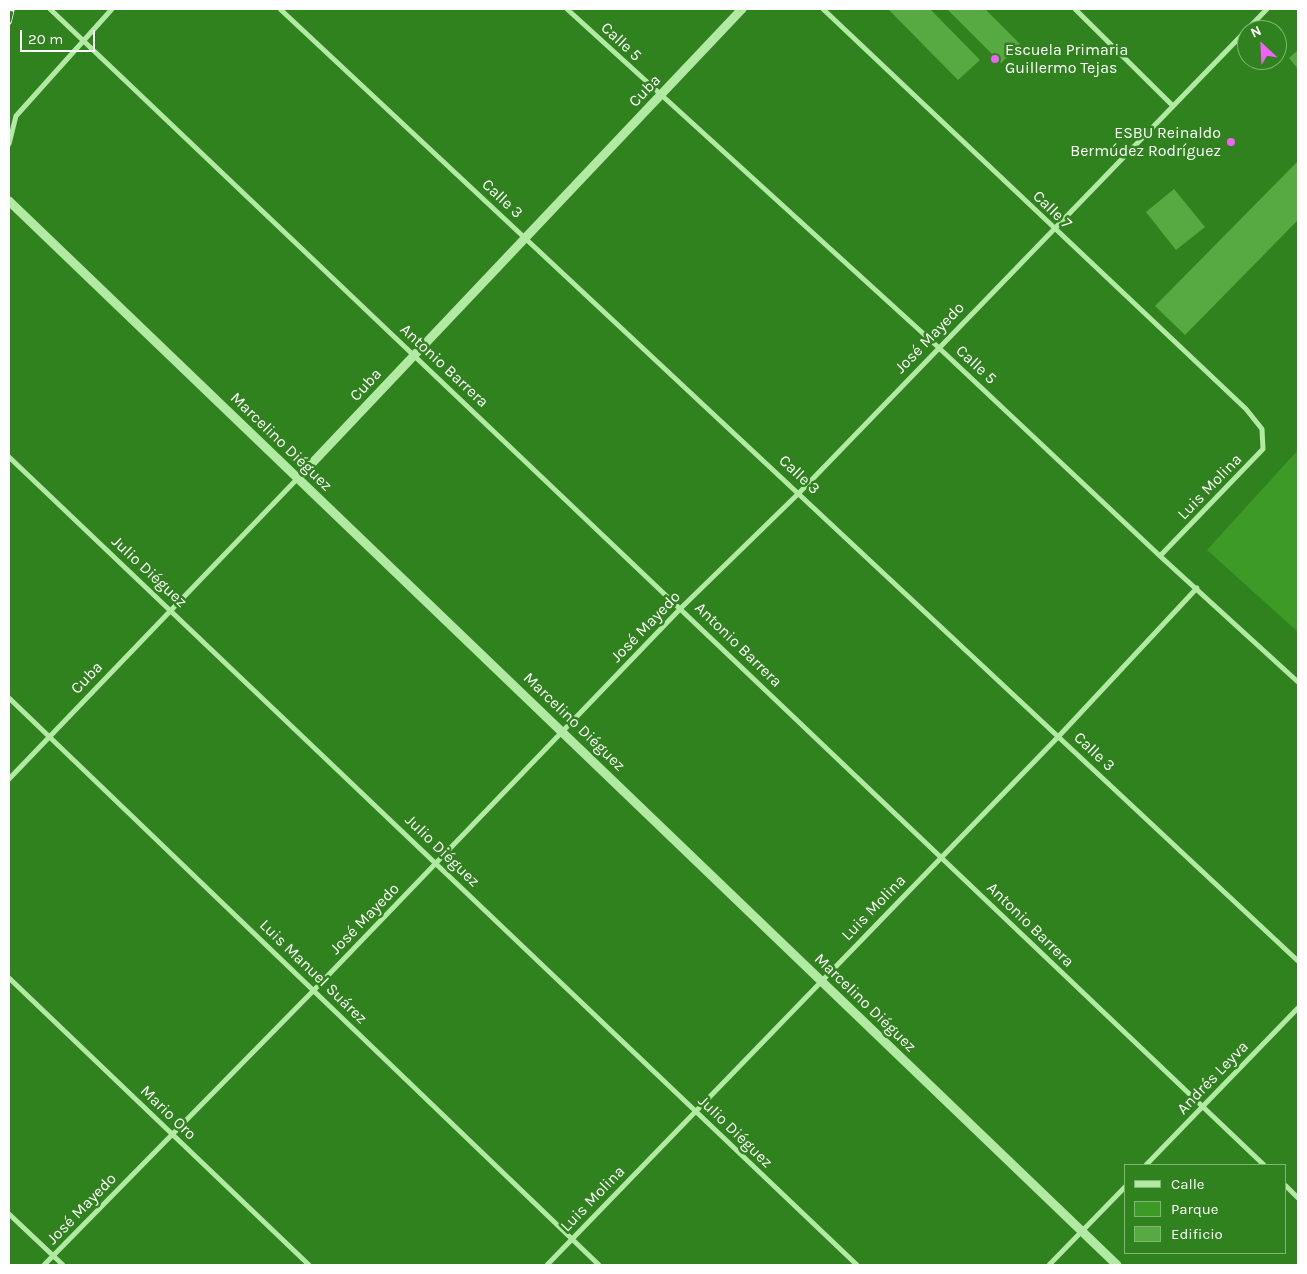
<!DOCTYPE html>
<html>
<head>
<meta charset="utf-8">
<style>
  body { margin:0 }
  #map { position:relative; width:1307px; height:1274px; overflow:hidden; background:#30821e; font-family:Karla,sans-serif }
  canvas { display:block }
  .frame { position:absolute; inset:0; border:10px solid #fff; pointer-events:none }
  .legend { position:absolute; left:1124px; top:1164px; width:162px; height:90px; box-sizing:border-box; background:#30821e; border:1px solid #83b478; margin:0; padding:6px 9px; list-style:none; font-size:15px; color:#fff }
  .legend li { display:flex; align-items:center; gap:10px; height:25px }
  .legend b { width:25px; border:1px solid #83b478 }
  .north { position:absolute; left:1237px; top:20px; width:50px; height:50px; box-sizing:border-box; background:#30821e; border:1px solid #83b478; border-radius:50%; rotate:335deg; font-size:14px; font-weight:700; line-height:20px; text-align:center; color:#fff }
  .north::after { content:''; display:block; margin:auto; width:18px; height:22px; background:#f262f8; clip-path:polygon(50% 0,100% 100%,50% 72%,0 100%) }
  .scale { position:absolute; left:20px; top:30px; width:75px; height:22px; box-sizing:border-box; border:2px solid #fff; border-top:0; padding-left:6px; font-size:15px; line-height:18px; white-space:nowrap; color:#fff; -webkit-text-stroke:4px #30821e; paint-order:stroke }
</style>
</head>
<body>
<div id="map">
<canvas width="1307" height="1274"></canvas>
<div class="frame"></div>
<ul class="legend">
<li><b style="height:6px;background:#b2e9a3"></b>Calle</li>
<li><b style="height:14px;background:#3e9a27"></b>Parque</li>
<li><b style="height:14px;background:#57aa42"></b>Edificio</li>
</ul>
<div class="north">N</div>
<div class="scale">20 m</div>
</div>
<script>
const ctx = document.querySelector('canvas').getContext('2d');
ctx.lineJoin = 'round';
function fillPath(path, color) { ctx.fillStyle = color; ctx.fill(path, 'evenodd'); }
const shape = rows => new Path2D(rows.map(r => 'M' + r).join(''));
function stroke(path, color, width, dash) { ctx.strokeStyle = color; ctx.lineWidth = width; ctx.lineCap = dash ? 'butt' : 'round'; ctx.setLineDash(dash || []); ctx.stroke(path); }
function drawText(font, color, halo, rows, align = 'center') {
  ctx.font = font + ' Karla,sans-serif'; ctx.lineWidth = 5; ctx.setLineDash([]); ctx.textBaseline = 'middle'; ctx.strokeStyle = halo; ctx.fillStyle = color; for (const [text, x, y, turn = 0] of rows) {
    ctx.save(); ctx.translate(x, y); ctx.rotate((+turn || 0) * Math.PI / 180); ctx.textAlign = isNaN(turn) ? turn : align; if (halo) ctx.strokeText(text, 0, 0); ctx.fillText(text, 0, 0); ctx.restore();
  }
}
fillPath(shape([
  [1298,450,1298,632,1207,550]
]), '#3e9a27');
fillPath(shape([
  [888,9,930,9,980,60,958,80],
  [947,9,985,9,1020,44,1001,63],
  [1298,50,1298,69,1289,58],
  [1298,161,1298,220,1185,335,1155,306],
  [1174,189,1205,227,1176,250,1146,212]
]), '#57aa42');
stroke(shape([
  [50,9,1264,1165],
  [280,9,1298,961],
  [567,9,938,347,1160,556,1298,682],
  [823,9,1246,409,1262,429,1263,449,1160,556],
  [1075,9,1173,106],
  [9,144,16,116,112,9],
  [9,457,857,1265],
  [9,698,599,1265],
  [9,779,298,478],
  [9,978,309,1265],
  [1146,1165,1298,1008],
  [1286,1186,1298,1198],
  [9,1214,63,1265],
  [44,1265,314,990,681,608,799,493,1267,9],
  [547,1265,1059,736,1197,588],
  [1049,1265,1126,1186]
]), '#b2e9a3', 5);
stroke(shape([
  [9,201,1117,1265],
  [298,478,742,9]
]), '#b2e9a3', 9);
const rail = shape([
  [9,22,12,9]
]);
stroke(rail, '#fff', 5.5);
stroke(rail, '#30821e', 4, [11]);
for (const [x, y, r, color] of [
  [995,59,5,"#f262f8"],
  [1231,142,5,"#f262f8"]
]) { const dot = new Path2D(); dot.arc(x, y, r, 0, 2 * Math.PI); ctx.fillStyle = color; ctx.fill(dot); stroke(dot, '#30821e', 2); }
drawText('16px', '#fff', '#30821e', [
  ["Calle 5",621,42,43],
  ["Cuba",645,91,-46],
  ["Calle 3",502,199,43],
  ["Calle 7",1052,210,44],
  ["José Mayedo",930,338,-46],
  ["Calle 5",976,365,43],
  ["Antonio Barrera",444,366,43],
  ["Cuba",366,385,-47],
  ["Marcelino Diéguez",281,442,44],
  ["Calle 3",799,475,43],
  ["Luis Molina",1210,487,-46],
  ["Julio Diéguez",149,572,43],
  ["José Mayedo",646,627,-46],
  ["Antonio Barrera",738,645,44],
  ["Cuba",87,678,-46],
  ["Marcelino Diéguez",574,722,44],
  ["Calle 3",1094,752,43],
  ["Julio Diéguez",442,851,44],
  ["Luis Molina",874,908,-46],
  ["José Mayedo",365,919,-46],
  ["Antonio Barrera",1030,925,44],
  ["Luis Manuel Suárez",313,972,44],
  ["Marcelino Diéguez",865,1003,44],
  ["Andrés Leyva",1213,1078,-46],
  ["Mario Oro",168,1113,44],
  ["Julio Diéguez",735,1132,44],
  ["Luis Molina",593,1199,-46],
  ["José Mayedo",82,1209,-46]
]);
drawText('16px', '#fff', '#30821e', [
  ["Escuela Primaria",1005,50],
  ["Guillermo Tejas",1005,68],
  ["ESBU Reinaldo",1221,133,"right"],
  ["Bermúdez Rodríguez",1221,151,"right"]
], 'left');
</script>
</body>
</html>
